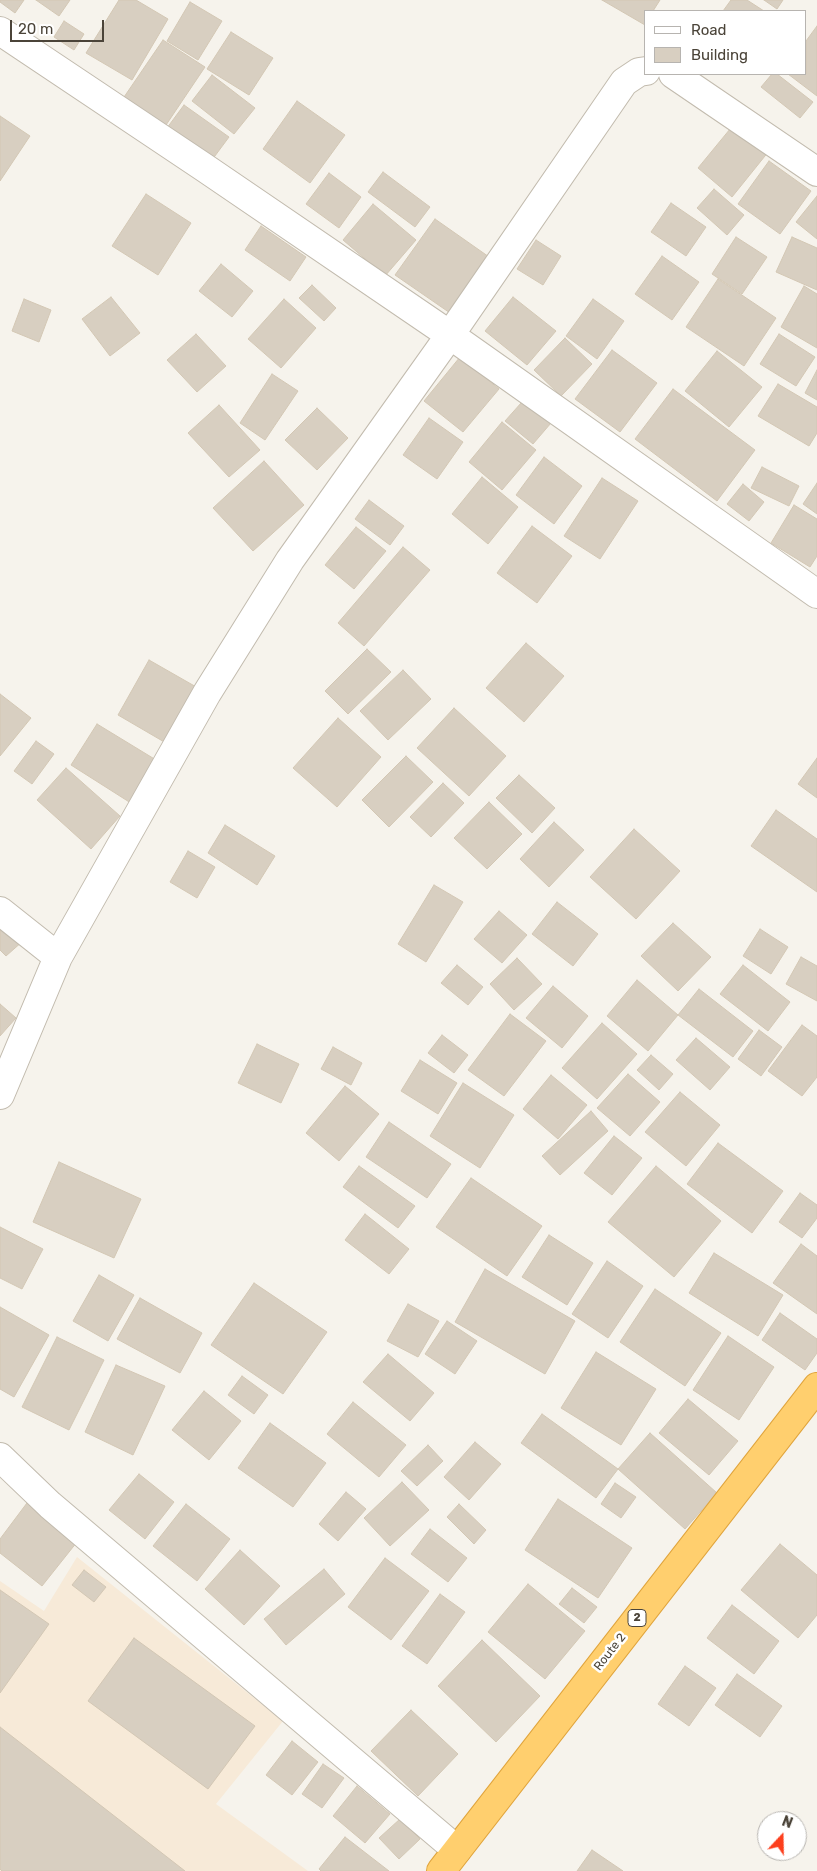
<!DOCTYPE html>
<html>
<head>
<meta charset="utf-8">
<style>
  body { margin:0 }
  #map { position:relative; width:817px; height:1871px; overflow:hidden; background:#f6f3ec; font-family:Rubik,sans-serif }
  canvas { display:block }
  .legend { position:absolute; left:644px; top:10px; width:162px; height:65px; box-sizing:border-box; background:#fff; border:1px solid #b7b4b0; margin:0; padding:6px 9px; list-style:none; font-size:15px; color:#4b4439 }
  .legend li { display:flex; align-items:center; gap:10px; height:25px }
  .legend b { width:25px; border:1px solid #b7b4b0 }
  .north { position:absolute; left:757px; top:1811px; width:50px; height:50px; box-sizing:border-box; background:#fff; border:1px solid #b7b4b0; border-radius:50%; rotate:21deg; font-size:14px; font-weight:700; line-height:20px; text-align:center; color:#4b4439 }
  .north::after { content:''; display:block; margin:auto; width:18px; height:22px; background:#fc3f1d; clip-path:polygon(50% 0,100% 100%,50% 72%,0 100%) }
  .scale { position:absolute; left:10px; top:20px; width:94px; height:22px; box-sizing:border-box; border:2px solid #4b4439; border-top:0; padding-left:6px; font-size:15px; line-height:18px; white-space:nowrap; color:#4b4439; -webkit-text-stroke:4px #fff; paint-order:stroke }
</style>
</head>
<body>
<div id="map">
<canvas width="817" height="1871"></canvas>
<ul class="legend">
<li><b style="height:6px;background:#fff"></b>Road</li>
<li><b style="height:14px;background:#d8cfc1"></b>Building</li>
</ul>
<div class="north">N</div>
<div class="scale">20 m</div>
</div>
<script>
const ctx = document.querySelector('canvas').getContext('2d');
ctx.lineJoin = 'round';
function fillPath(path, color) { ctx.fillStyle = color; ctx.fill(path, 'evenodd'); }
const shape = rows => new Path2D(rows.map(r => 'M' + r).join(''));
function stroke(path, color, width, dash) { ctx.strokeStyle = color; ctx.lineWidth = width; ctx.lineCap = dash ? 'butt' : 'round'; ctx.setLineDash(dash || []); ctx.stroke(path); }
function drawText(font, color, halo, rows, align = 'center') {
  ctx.font = font + ' Rubik,sans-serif'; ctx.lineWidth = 5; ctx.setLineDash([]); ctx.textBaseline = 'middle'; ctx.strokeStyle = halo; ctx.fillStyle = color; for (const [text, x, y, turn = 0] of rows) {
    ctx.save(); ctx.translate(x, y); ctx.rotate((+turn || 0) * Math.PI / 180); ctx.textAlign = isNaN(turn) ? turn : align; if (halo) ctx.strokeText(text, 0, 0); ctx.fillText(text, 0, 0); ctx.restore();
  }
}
fillPath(shape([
  [77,1557,283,1721,216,1804,308,1871,0,1871,0,1581,44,1611]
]), '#f7ead8');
const building = shape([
  [0,0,24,0,15,13,0,2,0,0],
  [36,0,70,0,59,16,36,0],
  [119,0,136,0,168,19,132,80,86,53,119,0],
  [602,0,660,0,653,11,646,11,645,25,602,0],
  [731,0,747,0,764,11,723,11,731,0],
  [764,0,783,0,777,9,764,0],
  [190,2,222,21,198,60,167,41,190,2],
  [64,21,84,34,74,50,54,37,64,21],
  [817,26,817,96,788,74,806,74,806,41,817,26],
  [231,32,273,58,249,95,207,69,231,32],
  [163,40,205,67,164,128,122,100,163,40],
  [772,74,777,74,813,102,800,118,761,87,772,74],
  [212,75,255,108,234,134,192,101,212,75],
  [297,101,345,135,310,183,263,149,297,101],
  [184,105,229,137,209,164,164,132,184,105],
  [0,116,30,136,0,181,0,116],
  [735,123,769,151,732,197,698,168,735,123],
  [769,161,811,191,780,234,738,204,769,161],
  [383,172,430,207,415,227,368,192,383,172],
  [329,173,361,197,339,228,306,204,329,173],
  [714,189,744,215,727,235,697,208,714,189],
  [146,194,191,223,158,275,112,246,146,194],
  [817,196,817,239,796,222,817,196],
  [671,203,706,227,686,256,651,232,671,203],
  [373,204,416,240,385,276,343,240,373,204],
  [435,219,492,259,453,315,395,275,435,219],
  [261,226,306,257,290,281,245,250,261,226],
  [736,237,767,257,742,294,712,274,736,237],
  [792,237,817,248,817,290,776,272,792,237],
  [536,240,561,256,543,285,517,269,536,240],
  [662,256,699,282,672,320,635,294,662,256],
  [221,264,253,291,232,317,199,291,221,264],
  [718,279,776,318,744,366,686,327,718,279],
  [312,285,336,308,324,321,299,298,312,285],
  [804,286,817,294,817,348,781,327,804,286],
  [111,297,140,333,110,356,82,319,111,297],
  [513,297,556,331,527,365,485,331,513,297],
  [24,299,51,310,39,342,12,331,24,299],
  [284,299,316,328,281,368,248,339,284,299],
  [593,299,624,321,597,359,566,336,593,299],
  [196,334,226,366,197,392,167,360,196,334],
  [779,334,815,357,796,386,760,364,779,334],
  [565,338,592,364,561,396,534,370,565,338],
  [612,350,657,383,620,432,575,399,612,350],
  [717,351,762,387,729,427,685,391,717,351],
  [460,357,499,389,463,432,424,401,460,357],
  [817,370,817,400,805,393,817,370],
  [272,374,298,391,265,440,240,423,272,374],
  [778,384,817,407,817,433,809,446,758,416,778,384],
  [673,389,755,450,717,501,635,439,673,389],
  [530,393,557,416,533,444,505,421,530,393],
  [219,405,260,450,229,477,188,433,219,405],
  [317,408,348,438,317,470,285,440,317,408],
  [429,418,463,442,437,479,403,455,429,418],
  [502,422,536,450,502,490,469,462,502,422],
  [544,457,582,486,554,524,516,495,544,457],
  [264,461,304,505,253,551,213,508,264,461],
  [762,467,799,486,789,506,751,488,762,467],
  [482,477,518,507,488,544,452,514,482,477],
  [602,478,638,501,600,559,564,536,602,478],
  [817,483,817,514,803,504,817,483],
  [743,484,764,502,749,521,727,504,743,484],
  [369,500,404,526,390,545,355,519,369,500],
  [794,505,817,519,817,556,810,567,771,543,794,505],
  [532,526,572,556,537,603,497,573,532,526],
  [356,527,386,551,354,589,325,565,356,527],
  [403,547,430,570,364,646,338,623,403,547],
  [526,643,564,676,524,722,486,688,526,643],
  [367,649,391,672,348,714,325,691,367,649],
  [149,660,198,688,166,743,118,715,149,660],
  [403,670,431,699,388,740,360,711,403,670],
  [0,694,31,718,0,756,0,694],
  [454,708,506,756,469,796,417,748,454,708],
  [338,718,381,757,337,807,293,768,338,718],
  [97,724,161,763,134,805,71,765,97,724],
  [36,741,54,754,32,784,14,771,36,741],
  [406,756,433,782,389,827,362,800,406,756],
  [817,758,817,798,798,784,817,758],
  [66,768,120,816,91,849,37,800,66,768],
  [519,775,555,808,532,833,496,798,519,775],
  [443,783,464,803,431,837,410,817,443,783],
  [489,802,522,834,487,869,454,838,489,802],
  [776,810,817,839,817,892,751,846,776,810],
  [554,822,584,850,549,887,520,859,554,822],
  [225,825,275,856,257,885,208,853,225,825],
  [634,829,680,871,636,919,590,877,634,829],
  [188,851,215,867,197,898,170,882,188,851],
  [434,885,463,902,426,962,398,944,434,885],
  [557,902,598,934,573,966,532,934,557,902],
  [499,911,527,935,502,963,474,939,499,911],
  [0,915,23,941,6,956,0,950,0,915],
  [673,923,711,957,678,991,641,956,673,923],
  [760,929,788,947,771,974,743,956,760,929],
  [801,957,817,966,817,1001,786,984,801,957],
  [517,958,542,984,514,1010,490,984,517,958],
  [457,965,483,987,468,1005,441,983,457,965],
  [743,965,790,1002,768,1031,720,994,743,965],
  [637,980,678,1015,648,1051,607,1016,637,980],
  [553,986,588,1016,562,1048,526,1018,553,986],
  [699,989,753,1031,733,1057,678,1015,699,989],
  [0,1004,16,1018,0,1036,0,1004],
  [510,1014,546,1041,504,1096,468,1070,510,1014],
  [602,1023,637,1054,597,1099,562,1068,602,1023],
  [802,1025,817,1036,817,1077,802,1096,768,1071,802,1025],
  [759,1030,782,1047,761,1076,738,1059,759,1030],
  [442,1035,468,1055,454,1073,428,1053,442,1035],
  [696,1038,730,1067,710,1090,676,1060,696,1038],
  [257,1044,299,1064,281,1103,238,1083,257,1044],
  [333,1047,362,1063,351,1085,321,1069,333,1047],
  [651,1055,673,1074,659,1090,637,1070,651,1055],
  [420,1060,457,1083,438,1114,401,1091,420,1060],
  [628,1074,660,1102,630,1136,597,1108,628,1074],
  [551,1075,587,1105,558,1139,523,1109,551,1075],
  [463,1083,514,1115,480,1168,430,1136,463,1083],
  [345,1086,379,1114,339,1161,306,1133,345,1086],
  [680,1092,720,1125,686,1166,645,1132,680,1092],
  [591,1111,608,1131,560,1175,542,1156,591,1111],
  [389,1122,451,1164,427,1198,366,1157,389,1122],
  [614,1136,642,1158,612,1195,584,1173,614,1136],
  [718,1143,783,1191,752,1233,687,1184,718,1143],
  [59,1162,141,1199,114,1258,33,1222,59,1162],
  [359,1166,415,1206,398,1228,343,1187,359,1166],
  [656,1166,721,1221,674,1277,608,1222,656,1166],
  [471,1178,542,1226,507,1276,436,1227,471,1178],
  [800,1193,817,1205,817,1218,802,1238,779,1222,800,1193],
  [365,1214,409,1249,389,1274,345,1240,365,1214],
  [0,1227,43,1249,22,1289,0,1278,0,1227],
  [549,1235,593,1263,567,1305,522,1277,549,1235],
  [801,1244,817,1256,817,1314,773,1283,801,1244],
  [714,1253,783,1295,758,1336,689,1293,714,1253],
  [607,1261,643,1286,608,1338,572,1314,607,1261],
  [485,1269,575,1321,545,1374,455,1322,485,1269],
  [99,1275,134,1295,108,1341,73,1321,99,1275],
  [254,1283,327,1332,283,1394,211,1345,254,1283],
  [655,1289,721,1333,685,1386,620,1342,655,1289],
  [140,1298,202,1333,180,1373,117,1339,140,1298],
  [408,1304,439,1321,418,1357,387,1341,408,1304],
  [0,1307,49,1335,14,1397,0,1389,0,1307],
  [780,1313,817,1339,817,1353,805,1370,762,1340,780,1313],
  [447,1321,477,1341,455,1374,425,1354,447,1321],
  [728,1336,774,1367,739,1420,693,1390,728,1336],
  [57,1337,104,1360,69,1430,22,1407,57,1337],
  [596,1352,656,1389,621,1445,561,1408,596,1352],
  [388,1354,434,1393,410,1421,363,1382,388,1354],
  [116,1365,165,1386,133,1455,85,1432,116,1365],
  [242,1376,268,1395,254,1414,228,1395,242,1376],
  [204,1391,241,1421,209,1460,172,1430,204,1391],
  [688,1399,738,1441,709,1475,659,1433,688,1399],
  [353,1402,406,1445,379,1477,327,1434,353,1402],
  [542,1414,618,1469,596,1498,521,1443,542,1414],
  [270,1423,326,1463,293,1507,238,1468,270,1423],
  [650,1433,717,1493,685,1529,618,1469,650,1433],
  [475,1442,501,1464,469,1500,444,1477,475,1442],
  [428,1445,443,1461,417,1486,401,1471,428,1445],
  [139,1474,174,1502,145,1539,109,1510,139,1474],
  [402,1482,429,1510,390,1546,364,1518,402,1482],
  [615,1483,636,1497,621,1518,601,1504,615,1483],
  [346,1492,366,1509,338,1541,319,1524,346,1492],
  [558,1499,632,1548,598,1598,525,1550,558,1499],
  [27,1503,77,1542,42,1586,0,1553,0,1539,27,1503],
  [186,1504,230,1539,197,1581,153,1546,186,1504],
  [459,1504,486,1530,474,1544,447,1517,459,1504],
  [430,1529,467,1558,448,1582,411,1554,430,1529],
  [780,1544,817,1575,817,1615,798,1638,741,1590,780,1544],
  [240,1550,280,1586,244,1625,205,1589,240,1550],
  [385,1558,429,1591,391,1640,348,1607,385,1558],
  [324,1569,345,1594,286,1645,264,1619,324,1569],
  [84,1570,106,1587,94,1602,72,1585,84,1570],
  [528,1584,585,1631,545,1679,488,1632,528,1584],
  [572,1588,597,1607,584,1623,559,1604,572,1588],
  [0,1590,49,1624,0,1693,0,1590],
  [440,1594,465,1612,427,1664,402,1646,440,1594],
  [732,1605,779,1641,754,1674,707,1638,732,1605],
  [134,1638,255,1726,208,1789,88,1701,134,1638],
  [482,1640,540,1696,496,1742,438,1686,482,1640],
  [685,1666,716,1688,689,1726,658,1704,685,1666],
  [737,1674,782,1706,760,1737,715,1705,737,1674],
  [411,1710,458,1754,418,1796,371,1751,411,1710],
  [0,1727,185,1871,2,1871,0,1869,0,1727],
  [292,1741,318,1762,292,1795,266,1775,292,1741],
  [323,1764,344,1778,322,1808,302,1794,323,1764],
  [357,1786,390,1814,365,1843,333,1816,357,1786],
  [400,1819,420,1839,399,1859,379,1838,400,1819],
  [345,1837,389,1871,321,1871,319,1869,345,1837],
  [592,1850,623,1871,577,1871,592,1850]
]);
fillPath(building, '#d8cfc1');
stroke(building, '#d3c7b4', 1);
const street = shape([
  [0,31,205,168,450,335,817,594],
  [673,74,817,172],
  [0,911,58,957],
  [0,1095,58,957,207,693,290,560,450,335,624,82,639,72,646,71],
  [0,1457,50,1505,457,1850]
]);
const highway = shape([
  [441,1871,817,1387]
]);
stroke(street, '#c2bbae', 30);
stroke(highway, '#e0a43c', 30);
stroke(street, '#fff', 28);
stroke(highway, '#ffcf6e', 28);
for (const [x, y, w] of [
  [637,1618,18]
]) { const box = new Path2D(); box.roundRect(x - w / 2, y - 8.5, w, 17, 4); ctx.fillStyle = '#fff'; ctx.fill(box); stroke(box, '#4b4439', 1); }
drawText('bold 11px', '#4b4439', null, [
  ["2",637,1618]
]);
drawText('12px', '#4b4439', '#fff', [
  ["Route 2",610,1652,-52]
]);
</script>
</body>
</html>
